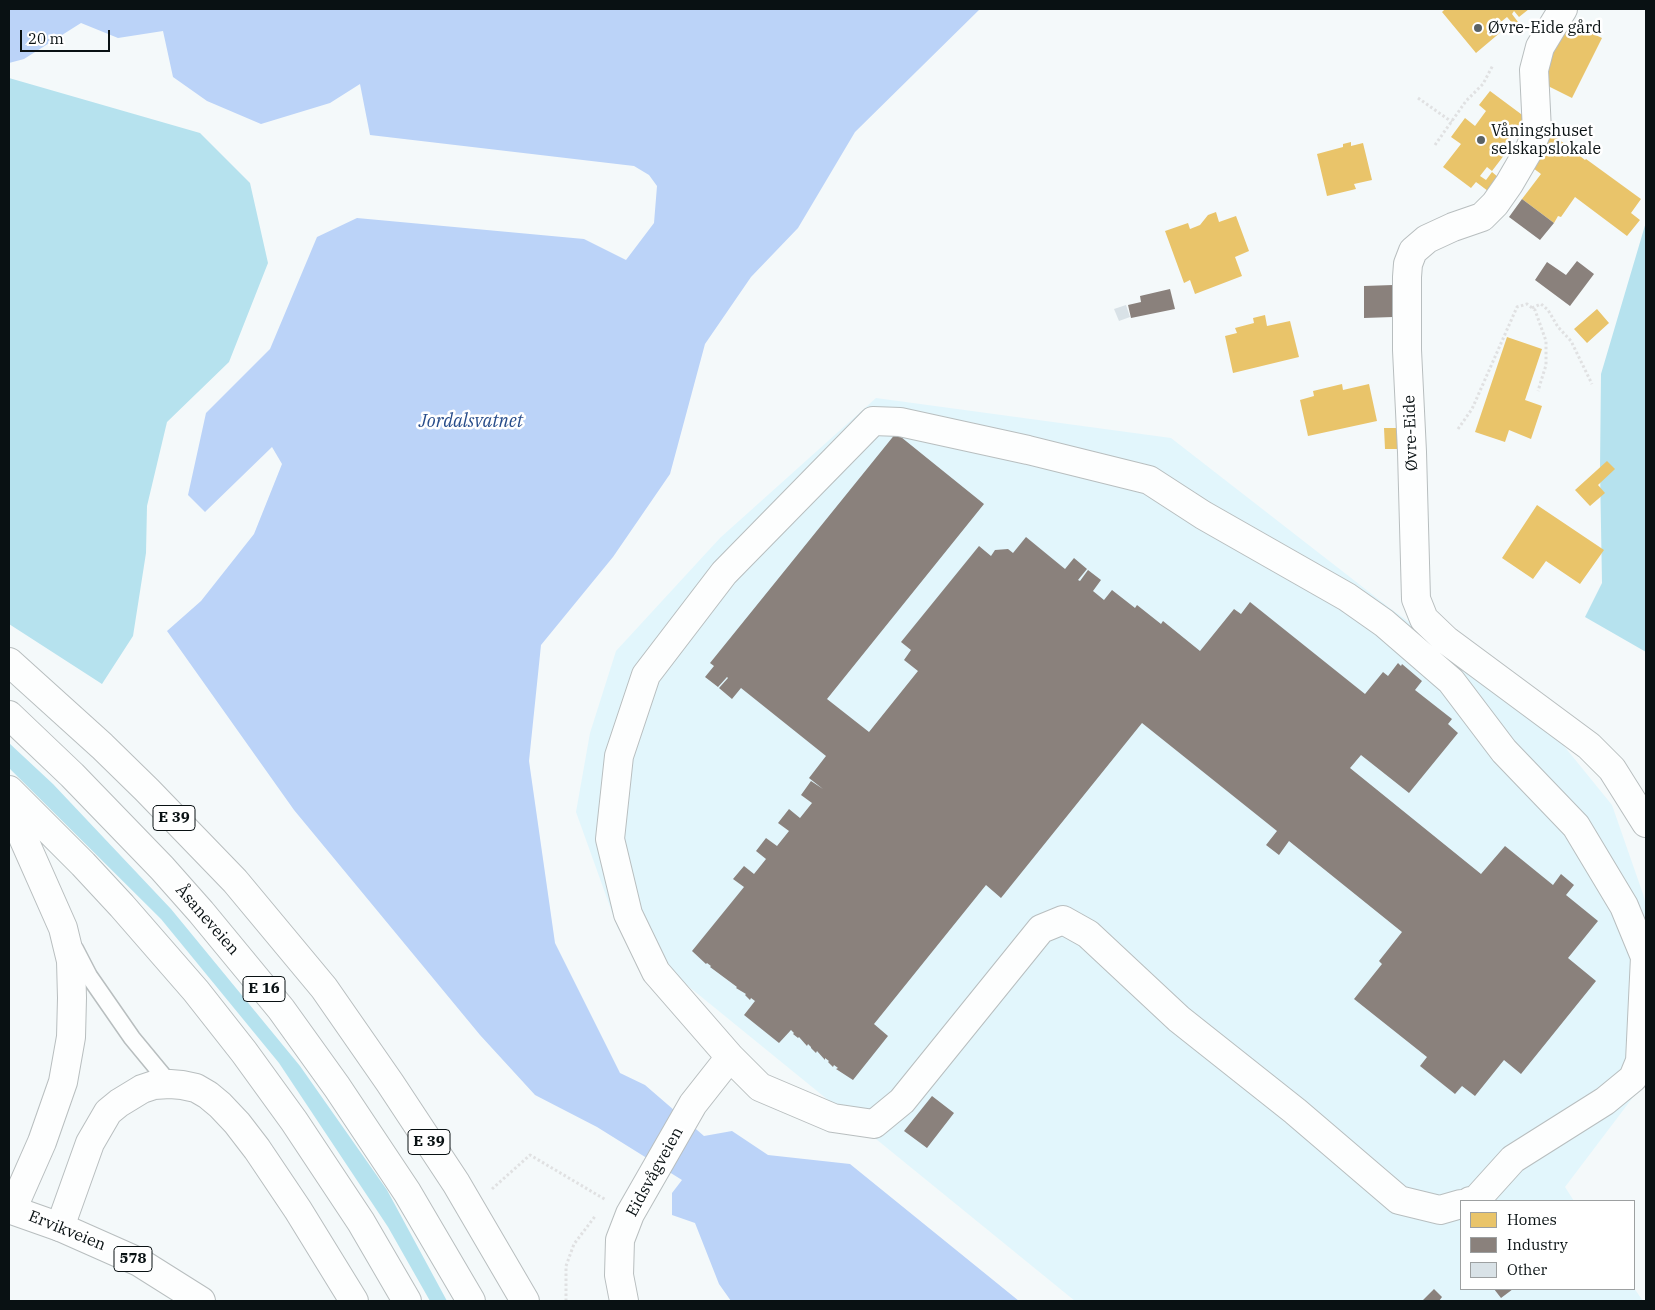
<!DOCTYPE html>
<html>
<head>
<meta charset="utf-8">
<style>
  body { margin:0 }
  #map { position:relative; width:1655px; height:1310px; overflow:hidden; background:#f4f9fa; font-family:"IBM Plex Serif",serif }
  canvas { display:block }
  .frame { position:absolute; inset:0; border:10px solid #091113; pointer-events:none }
  .legend { position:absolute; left:1460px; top:1200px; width:175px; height:90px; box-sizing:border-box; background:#fff; border:1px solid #9da0a1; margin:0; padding:6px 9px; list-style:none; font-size:15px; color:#091113 }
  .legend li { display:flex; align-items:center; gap:10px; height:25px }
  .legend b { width:25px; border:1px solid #9da0a1 }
  .scale { position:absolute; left:20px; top:30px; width:90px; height:22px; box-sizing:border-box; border:2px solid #091113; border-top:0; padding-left:6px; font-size:15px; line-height:18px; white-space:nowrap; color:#091113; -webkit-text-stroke:4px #fff; paint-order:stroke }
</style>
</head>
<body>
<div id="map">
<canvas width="1655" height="1310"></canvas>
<div class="frame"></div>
<ul class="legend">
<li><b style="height:14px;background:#e9c46a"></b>Homes</li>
<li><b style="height:14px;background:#8a817c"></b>Industry</li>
<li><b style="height:14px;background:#d9e2e7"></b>Other</li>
</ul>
<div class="scale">20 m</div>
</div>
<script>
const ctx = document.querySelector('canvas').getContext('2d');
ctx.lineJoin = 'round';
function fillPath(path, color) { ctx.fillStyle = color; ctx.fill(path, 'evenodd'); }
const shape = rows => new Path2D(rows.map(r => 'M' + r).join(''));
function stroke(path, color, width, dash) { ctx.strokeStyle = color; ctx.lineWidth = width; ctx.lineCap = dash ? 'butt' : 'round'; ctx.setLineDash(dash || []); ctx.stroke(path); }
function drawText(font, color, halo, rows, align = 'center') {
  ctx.font = font + ' "IBM Plex Serif",serif'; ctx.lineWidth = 5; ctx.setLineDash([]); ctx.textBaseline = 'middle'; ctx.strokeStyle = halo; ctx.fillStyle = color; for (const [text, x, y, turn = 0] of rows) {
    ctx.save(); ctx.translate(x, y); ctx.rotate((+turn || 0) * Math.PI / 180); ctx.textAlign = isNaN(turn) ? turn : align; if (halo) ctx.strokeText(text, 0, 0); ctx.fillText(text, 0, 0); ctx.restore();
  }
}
fillPath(shape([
  [876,398,1171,438,1391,609,1538,714,1612,805,1643,894,1646,905,1646,1080,1565,1187,1574,1201,1461,1201,1461,1289,1634,1288,1643,1301,1075,1301,618,929,576,812,590,733,616,651,720,538]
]), '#e2f6fc');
fillPath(shape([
  [9,78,200,133,250,183,268,263,229,362,167,422,147,506,146,553,133,636,102,684,9,624],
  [1646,222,1646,652,1585,617,1602,583,1600,469,1601,374],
  [9,743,53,784,171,909,300,1066,387,1190,447,1301,430,1301,388,1227,279,1063,161,919,9,768]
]), '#b6e2ee');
fillPath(shape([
  [9,9,980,9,855,132,798,228,751,277,705,344,670,474,613,557,541,645,529,761,555,943,620,1073,645,1085,704,1136,732,1131,768,1155,850,1164,1019,1301,731,1301,719,1284,695,1223,672,1215,672,1193,682,1180,597,1127,535,1095,480,1035,294,810,167,631,201,601,254,534,282,464,272,447,205,512,188,495,206,413,270,349,317,237,357,218,584,239,626,260,654,223,657,186,649,175,634,166,370,135,360,84,330,103,261,124,207,101,173,77,163,31,118,38,81,23,24,59,9,63]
]), '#bbd3f8');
fillPath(shape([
  [1445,9,1529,9,1519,17,1514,11,1512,14,1518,22,1514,25,1507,17,1497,25,1502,31,1476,53,1442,12],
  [1568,22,1602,38,1572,98,1538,81],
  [1490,91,1525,117,1500,150,1505,154,1492,171,1487,167,1480,176,1486,180,1492,172,1498,177,1488,191,1476,182,1471,188,1443,167,1461,144,1451,137,1465,118,1475,126,1486,111,1479,105],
  [1552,134,1585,160,1586,159,1641,199,1631,213,1640,220,1627,236,1575,197,1561,217,1558,216,1554,223,1522,199,1541,174,1529,165],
  [1351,142,1351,146,1363,143,1372,180,1354,184,1356,189,1327,196,1317,154,1343,147,1343,144],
  [1216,212,1219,222,1236,216,1249,251,1235,257,1242,276,1195,294,1190,280,1184,283,1165,231,1188,223,1190,229,1200,225,1208,215],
  [1597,309,1609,323,1587,343,1574,329],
  [1265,315,1267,326,1290,321,1299,357,1233,373,1225,336,1237,333,1235,328,1254,323,1253,318],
  [1507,337,1542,349,1525,400,1542,406,1531,439,1509,430,1505,442,1475,432],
  [1342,384,1343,390,1369,384,1377,421,1308,436,1300,400,1314,396,1313,391],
  [1384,428,1402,428,1402,449,1385,449],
  [1607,461,1615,469,1598,485,1605,493,1590,506,1575,490],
  [1537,505,1604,550,1580,584,1546,561,1533,579,1502,558]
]), '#e9c46a');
fillPath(shape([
  [1522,199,1554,223,1540,240,1509,217],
  [1577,261,1594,274,1570,306,1535,280,1547,262,1566,275],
  [1393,285,1393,317,1364,318,1364,286],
  [1170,289,1175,309,1131,318,1128,305,1141,302,1140,296],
  [896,433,984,504,827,699,869,732,918,671,904,660,911,650,901,642,979,546,991,556,995,550,1008,549,1013,553,1026,537,1065,569,1074,558,1087,569,1078,580,1080,581,1088,570,1101,580,1093,591,1104,600,1112,590,1135,608,1137,605,1161,624,1163,621,1200,651,1234,609,1241,614,1250,602,1365,694,1383,672,1388,676,1398,663,1401,666,1402,664,1422,681,1415,690,1452,719,1448,724,1458,733,1409,793,1361,755,1350,768,1481,874,1505,846,1553,885,1561,874,1574,885,1566,895,1598,921,1568,958,1596,981,1521,1074,1504,1060,1475,1096,1462,1086,1455,1094,1420,1066,1427,1057,1354,999,1382,964,1379,961,1402,932,1289,841,1279,855,1266,845,1277,831,1142,723,1001,898,986,885,874,1024,888,1036,853,1080,836,1069,838,1068,834,1065,833,1067,828,1062,829,1061,825,1058,825,1060,817,1051,816,1053,811,1048,811,1047,808,1044,807,1046,799,1037,798,1038,793,1034,794,1033,791,1030,779,1043,744,1015,755,1001,751,998,750,1000,745,995,746,994,736,988,737,987,710,967,711,966,707,963,706,964,692,951,744,887,733,879,744,866,754,874,766,859,756,851,766,838,777,846,789,831,778,823,789,809,800,818,812,803,801,795,811,781,823,789,809,778,826,756,741,688,732,699,719,688,728,678,727,677,718,687,705,677,714,666,710,663],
  [932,1096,954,1113,927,1148,904,1131],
  [1434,1289,1442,1297,1439,1301,1422,1301],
  [1494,1289,1513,1289,1501,1298]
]), '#8a817c');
fillPath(shape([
  [1126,305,1130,317,1119,321,1114,309]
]), '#d9e2e7');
const lane = shape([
  [75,949,89,976,132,1038,170,1084]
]);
const street = shape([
  [1563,9,1540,47,1534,70,1537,131,1530,148,1509,184,1495,204,1482,217,1453,227,1427,239,1413,251,1408,264,1407,277,1407,350,1412,452,1416,599,1424,619,1446,640,1589,746,1612,769,1646,823],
  [1470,1201,1476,1200,1513,1159,1605,1101,1633,1078,1640,1061],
  [1461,1204,1440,1210,1399,1200,1295,1111,1179,1019,1088,934,1063,920,1041,929,902,1101,874,1124,833,1118,760,1087,730,1057,656,972,628,914,610,839,619,756,646,675,724,573,873,421,900,422,1028,450,1149,480,1203,515,1347,597,1384,623,1451,681,1504,751,1576,826,1624,906,1645,957,1640,1061,1646,1060],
  [624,1301,619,1275,620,1240,630,1214,693,1104,730,1057]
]);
const primary = shape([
  [9,1209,60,1227,139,1262,201,1301]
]);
const highway = shape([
  [9,662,102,746,147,790,235,881,324,988,390,1083,456,1183,525,1301],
  [9,715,72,775,162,868,201,912,281,1009,337,1087,407,1192,471,1301],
  [9,790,83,864,122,906,196,991,244,1052,294,1121,361,1222,407,1301],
  [9,806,63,928,71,961,72,998,71,1037,63,1082,42,1142,12,1210],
  [60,1227,90,1143,108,1112,119,1103,142,1089,154,1085,170,1084,182,1085,196,1088,208,1095,220,1105,237,1123,257,1149,298,1210,354,1301]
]);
stroke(lane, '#b8bebf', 19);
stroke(street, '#b8bebf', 30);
stroke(primary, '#b8bebf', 30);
stroke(highway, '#b8bebf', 30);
stroke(shape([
  [1418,98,1452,122],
  [1435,145,1466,101,1483,84,1493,65],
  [1532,308,1541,304,1548,310,1558,327,1571,341,1592,384],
  [1458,429,1472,409,1517,307,1527,304,1535,310,1546,341,1546,365,1538,391],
  [492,1189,530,1155,606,1200],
  [566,1301,566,1266,574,1244,596,1215]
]), '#e0e1e2', 3, [2.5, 2.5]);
stroke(lane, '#fdfefe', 16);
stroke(street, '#fdfefe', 28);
stroke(primary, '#fdfefe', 28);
stroke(highway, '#fdfefe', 28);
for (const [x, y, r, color] of [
  [1478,28,5,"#5b6264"],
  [1481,140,5,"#5b6264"]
]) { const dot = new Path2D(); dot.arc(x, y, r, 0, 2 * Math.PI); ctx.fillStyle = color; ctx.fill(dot); stroke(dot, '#fff', 2); }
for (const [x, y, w] of [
  [174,818,42],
  [264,989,42],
  [429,1142,42],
  [133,1259,38]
]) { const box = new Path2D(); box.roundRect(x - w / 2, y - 12.5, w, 25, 4); ctx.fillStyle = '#fff'; ctx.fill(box); stroke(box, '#091113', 1); }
drawText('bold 15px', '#091113', null, [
  ["E 39",174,818],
  ["E 16",264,989],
  ["E 39",429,1142],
  ["578",133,1259]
]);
drawText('16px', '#091113', '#fff', [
  ["Øvre-Eide gård",1488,28],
  ["Våningshuset",1491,131],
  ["selskapslokale",1491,149]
], 'left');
drawText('16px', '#091113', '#fff', [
  ["Øvre-Eide",1411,433,-92],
  ["Åsaneveien",207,920,49],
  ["Eidsvågveien",655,1172,-61],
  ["Ervikveien",67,1231,22]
]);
drawText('italic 18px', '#274c8a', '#fff', [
  ["Jordalsvatnet",471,422]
]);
</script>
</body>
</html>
